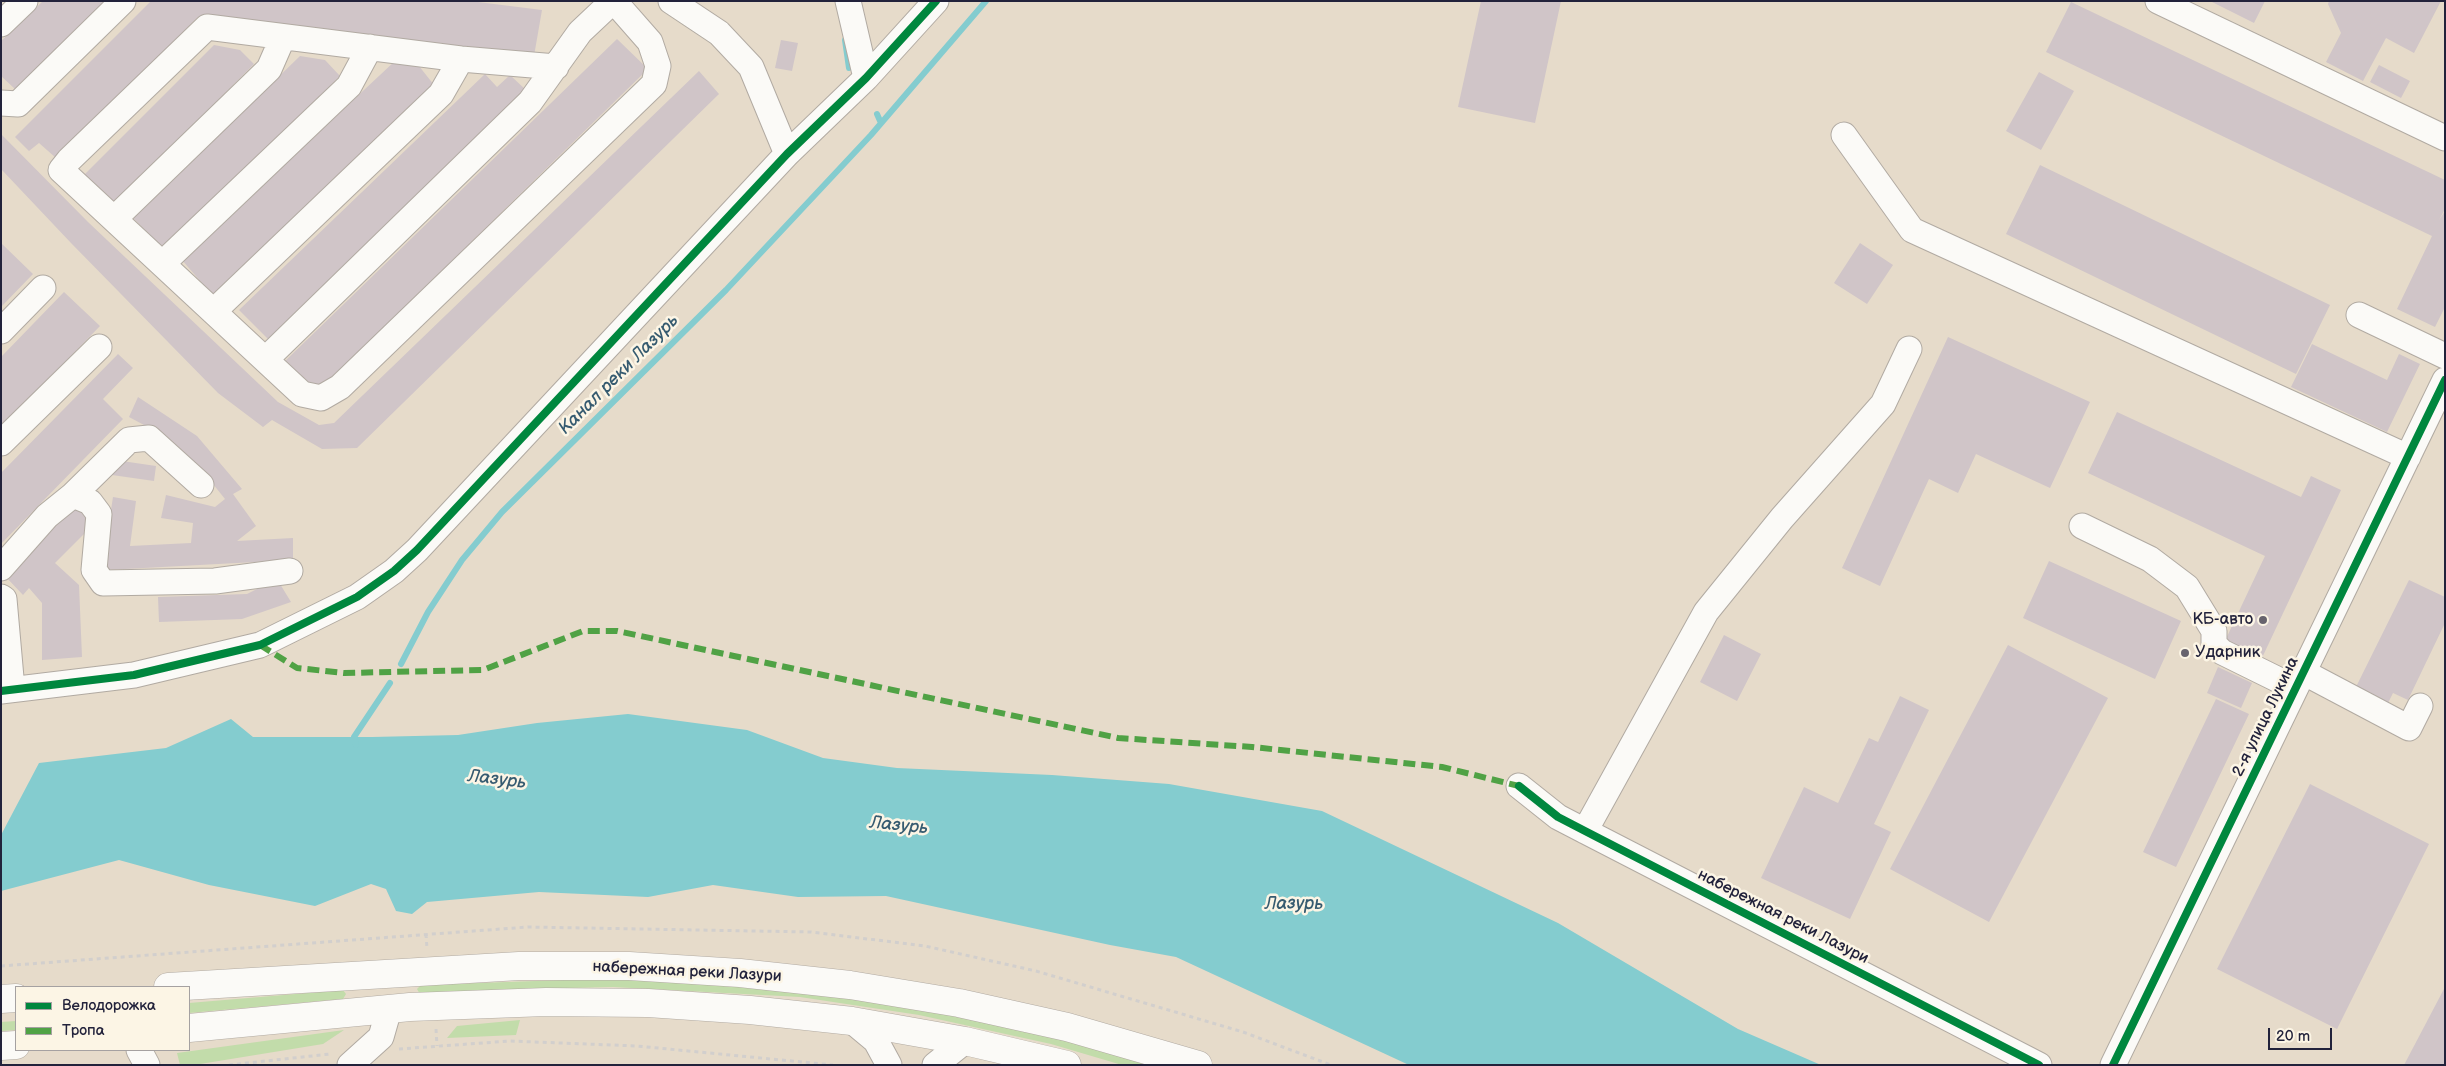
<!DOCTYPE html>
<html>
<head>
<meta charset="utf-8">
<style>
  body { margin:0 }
  #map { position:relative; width:2446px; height:1066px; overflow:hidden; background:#e6dbca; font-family:"Balsamiq Sans",sans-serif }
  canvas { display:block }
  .frame { position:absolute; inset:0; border:2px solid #22223b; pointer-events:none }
  .legend { position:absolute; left:15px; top:986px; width:175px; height:65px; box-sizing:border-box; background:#fcf5e5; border:1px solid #a5a1a1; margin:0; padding:6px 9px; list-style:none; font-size:15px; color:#22223b }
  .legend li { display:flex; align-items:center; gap:10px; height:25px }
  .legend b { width:25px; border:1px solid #a5a1a1 }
  .scale { position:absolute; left:2268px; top:1028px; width:64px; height:22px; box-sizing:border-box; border:2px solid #22223b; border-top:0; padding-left:6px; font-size:15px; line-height:18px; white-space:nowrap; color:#22223b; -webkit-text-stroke:4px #fcf5e5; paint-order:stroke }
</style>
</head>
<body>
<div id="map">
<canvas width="2446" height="1066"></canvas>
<div class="frame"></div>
<ul class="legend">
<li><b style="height:6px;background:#00873e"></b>Велодорожка</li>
<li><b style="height:6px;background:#50a245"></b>Тропа</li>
</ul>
<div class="scale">20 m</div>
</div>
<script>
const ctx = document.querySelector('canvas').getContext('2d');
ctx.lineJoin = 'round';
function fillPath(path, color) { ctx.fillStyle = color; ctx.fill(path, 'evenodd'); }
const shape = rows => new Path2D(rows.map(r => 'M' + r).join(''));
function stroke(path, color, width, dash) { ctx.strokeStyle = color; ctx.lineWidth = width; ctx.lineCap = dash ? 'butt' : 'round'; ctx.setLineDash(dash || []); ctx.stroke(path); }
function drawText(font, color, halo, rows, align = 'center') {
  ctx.font = font + ' "Balsamiq Sans",sans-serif'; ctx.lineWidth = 5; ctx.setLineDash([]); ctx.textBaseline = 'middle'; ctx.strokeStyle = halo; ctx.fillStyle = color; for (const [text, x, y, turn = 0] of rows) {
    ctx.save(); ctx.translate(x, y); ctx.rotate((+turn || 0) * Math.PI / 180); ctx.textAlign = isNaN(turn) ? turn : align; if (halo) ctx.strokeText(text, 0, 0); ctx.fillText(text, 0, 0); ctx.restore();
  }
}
fillPath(shape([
  [621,978,811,990,944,1011,1082,1042,1156,1065,1122,1065,1051,1044,919,1015,800,997,613,987,524,989,421,996,417,989,421,985],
  [343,990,346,994,343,999,189,1013,189,1003],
  [520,1020,516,1035,447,1038,457,1026],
  [16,1021,16,1030,1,1031,1,1022],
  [344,1030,323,1044,194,1065,180,1065,177,1053]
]), '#c2dcaa');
fillPath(shape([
  [628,714,747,730,823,758,897,768,1052,775,1169,784,1322,811,1558,923,1738,1029,1821,1065,1409,1065,1176,957,1110,945,886,896,798,897,713,885,648,897,539,892,427,902,412,914,396,911,386,889,371,884,315,906,209,885,119,860,1,891,1,835,39,763,166,748,231,719,253,737,372,737,458,735,537,723]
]), '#84cccf');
stroke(shape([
  [845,40,849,68],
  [877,114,881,123],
  [401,664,428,612,462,560,502,512,726,290,871,135,986,1],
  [356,745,354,737,390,683]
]), '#84cccf', 6);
fillPath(shape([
  [43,1,107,1,15,89,1,76,1,41],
  [151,1,470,1,542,10,534,56,198,17,56,158,39,143,29,151,15,137],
  [1481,1,1561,1,1535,123,1458,107],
  [2210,1,2265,1,2254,23],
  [2329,1,2441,1,2414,53,2386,38,2363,81,2326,62,2341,33,2328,4],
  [2071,2,2445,180,2445,209,2439,220,2445,211,2445,307,2435,327,2397,309,2432,236,2046,52],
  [617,39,648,69,323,387,301,382,283,363],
  [781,40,798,43,792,71,775,68],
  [214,45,240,50,254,64,115,204,84,175],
  [300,56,325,60,340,76,165,250,133,218],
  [395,61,419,66,434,85,213,296,182,260],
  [2379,65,2410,81,2401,98,2370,82],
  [699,71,719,94,357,448,322,449,272,420,263,427,218,393,71,243,1,169,1,134,88,222,278,402,319,425,334,423],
  [2039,72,2074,91,2041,150,2006,131],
  [485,74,497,87,510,75,527,91,268,339,239,310],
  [2040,165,2330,305,2296,374,2006,234],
  [1,243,33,274,1,307],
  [1860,243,1893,265,1867,304,1834,283],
  [64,292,100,326,1,428,1,357],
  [1948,337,2090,402,2050,488,1976,454,1958,493,1929,479,1880,586,1842,568],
  [2312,344,2387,380,2399,354,2420,364,2387,432,2291,387],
  [118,354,133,368,103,399,123,419,1,544,1,473],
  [138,397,197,436,242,489,233,494,256,526,237,541,293,538,293,560,106,570,105,549,113,497,136,501,130,546,191,543,193,523,161,518,166,495,215,507,225,499,201,469,159,433,129,417],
  [2117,412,2301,497,2311,476,2341,490,2261,660,2224,643,2265,556,2088,473],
  [115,460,156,466,154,481,112,475],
  [77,504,96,522,55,563,79,585,82,657,42,660,42,603,29,588,23,595,5,576],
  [2049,561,2181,621,2155,679,2023,618],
  [277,579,291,602,242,619,159,622,158,597,247,594],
  [2409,580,2445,597,2445,623,2408,700,2393,693,2387,705,2355,689],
  [1724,635,1761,654,1737,701,1700,682],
  [2008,645,2108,698,1989,922,1890,869],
  [2218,667,2252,683,2241,708,2207,693],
  [1900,696,1929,710,1874,824,1891,832,1850,919,1761,878,1804,787,1838,803,1869,738,1878,742],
  [2216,699,2249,714,2176,867,2143,852],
  [2310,784,2429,844,2337,1029,2217,969],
  [2445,987,2445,1065,2404,1065]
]), '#d0c5c8');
const minor = shape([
  [671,1,719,33,751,67,787,154],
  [848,1,866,78],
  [2158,1,2445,138],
  [1,24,25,1],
  [556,67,461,59,207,27,69,160,61,170,302,394,321,398,340,387,654,84,658,66,650,42,614,1],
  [1,103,18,104,123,1],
  [1844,135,1912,230,2408,457],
  [114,219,269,69,283,37],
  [163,263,349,86,370,47],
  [214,311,441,94,461,59],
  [2359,315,2445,356],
  [1,331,43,288],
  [266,359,530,102,580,32,613,1],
  [1,443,99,347],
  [73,495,129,440,149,438,201,485],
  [2082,526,2150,559,2187,587,2214,631,2214,644,2222,652,2295,688],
  [1,568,47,516,73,495,90,502,99,514,94,570,103,583,215,581,290,571],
  [1,597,4,599,12,689],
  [2303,672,2409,728,2420,706],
  [1,691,134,675,260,645,357,597,394,571,417,550,787,154,866,78,936,1],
  [1519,786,1558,817,1585,831,2039,1065],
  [1585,831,1706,612,1782,518,1883,404,1909,349],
  [852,1021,876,1041,889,1065],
  [139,1050,147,1065],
  [350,1065,381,1037,389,1009],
  [935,1065,965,1041],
  [2113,1065,2445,380]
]);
const major = shape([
  [168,987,519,966,629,966,740,973,850,985,959,1003,1067,1027,1198,1065],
  [1,999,16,998],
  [189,1028,410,1007,546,1002,648,1003,750,1010,852,1021,965,1041,1067,1065],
  [1,1046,16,1045]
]);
stroke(minor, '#b1aaa2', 27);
stroke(major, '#b1aaa2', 29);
stroke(shape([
  [426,934,427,949],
  [1,966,528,927,811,932,925,946,1036,971,1243,1032,1331,1065],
  [436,1029,437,1046],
  [399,1049,510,1041,637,1046,833,1065],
  [229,1065,330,1054]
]), '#d2cfcd', 3, [4, 4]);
stroke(minor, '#fbfaf7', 25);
stroke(major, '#fbfaf7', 28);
stroke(shape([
  [260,645,297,668,344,673,483,670,583,631,617,631,1118,738,1252,747,1442,767,1519,786]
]), '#50a245', 6, [12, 6]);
stroke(shape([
  [1,691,134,675,260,645,357,597,394,571,417,550,787,154,866,78,936,1],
  [1519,786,1558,817,1585,831,2039,1065],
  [2113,1065,2445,380]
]), '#00873e', 8);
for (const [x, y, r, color] of [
  [2263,620,5,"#67636d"],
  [2185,653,5,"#67636d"]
]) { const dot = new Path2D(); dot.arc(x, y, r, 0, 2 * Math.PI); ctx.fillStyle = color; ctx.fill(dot); stroke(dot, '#fcf5e5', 2); }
drawText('16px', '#22223b', '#fcf5e5', [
  ["КБ-авто",2253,620],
  ["Ударник",2195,653,"left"]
], 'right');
drawText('16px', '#22223b', '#fcf5e5', [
  ["2-я улица Лукина",2266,717,-64],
  ["набережная реки Лазури",1783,917,27],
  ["набережная реки Лазури",687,972,3]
]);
drawText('italic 18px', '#365b70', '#fcf5e5', [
  ["Канал реки Лазурь",619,375,-45],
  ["Лазурь",497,780,7],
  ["Лазурь",899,826,6],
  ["Лазурь",1294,904]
]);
</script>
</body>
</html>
